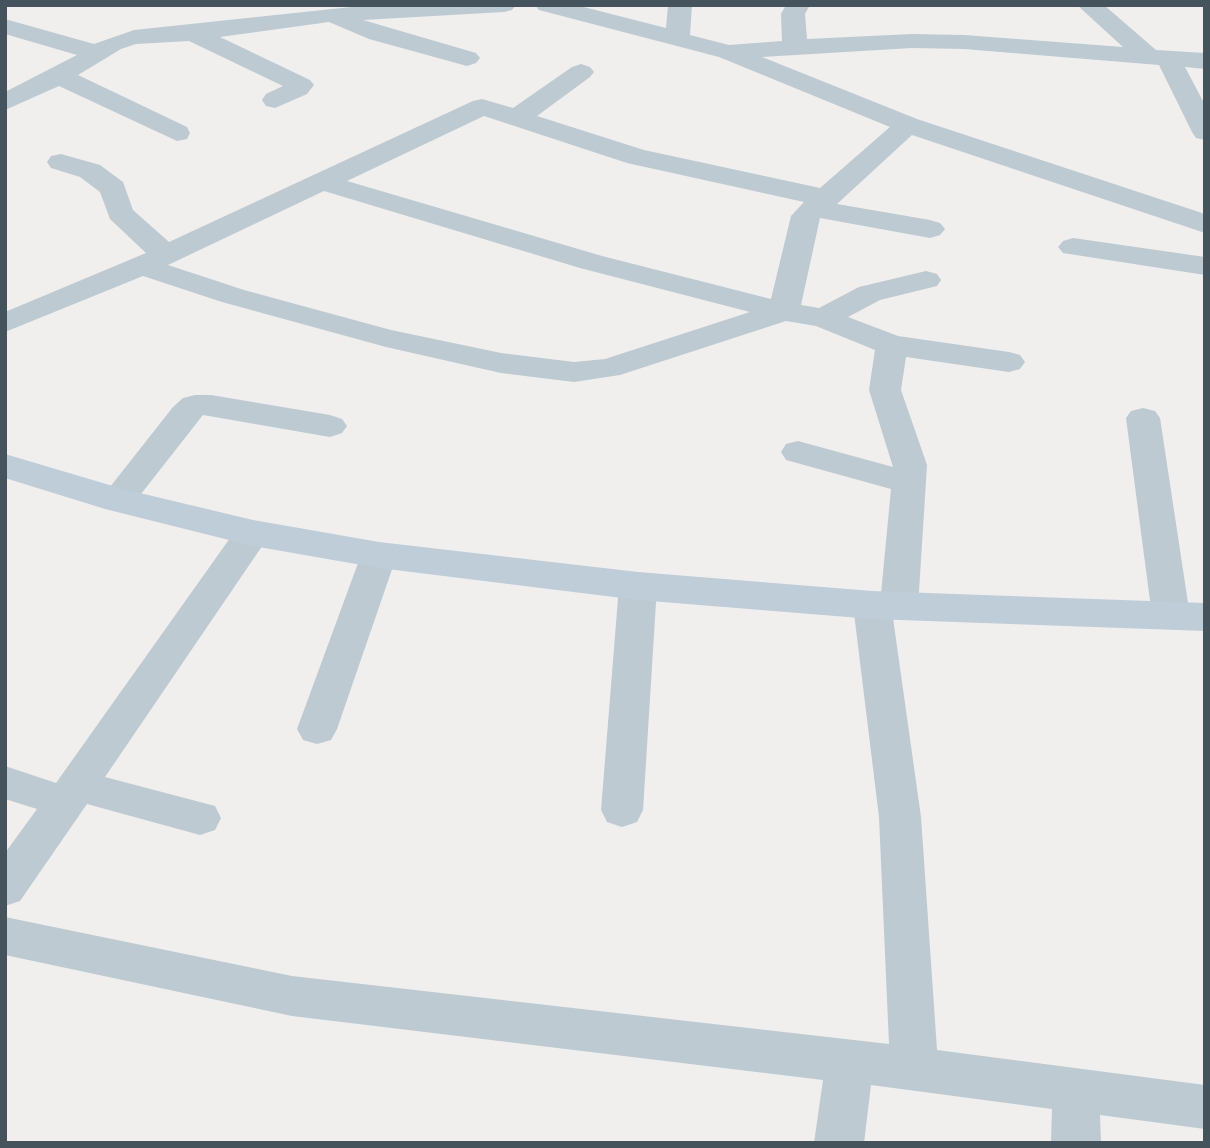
<!DOCTYPE html>
<html>
<head>
<meta charset="utf-8">
<style>
  body { margin:0 }
  #map { position:relative; width:1210px; height:1148px; overflow:hidden; background:#f1eeee; font-family:"Fira Sans",sans-serif }
  canvas { display:block }
  .frame { position:absolute; inset:0; border:7px solid #45535d; pointer-events:none }
</style>
</head>
<body>
<div id="map">
<canvas width="1210" height="1148"></canvas>
<div class="frame"></div>
</div>
<script>
const ctx = document.querySelector('canvas').getContext('2d');
ctx.lineJoin = 'round';
const shape = rows => new Path2D(rows.map(r => 'M' + r).join(''));
function fillPath(path, color) { ctx.fillStyle = color; ctx.fill(path, 'evenodd'); }
fillPath(shape([
  [370,5,516,5,512,10,504,12,363,20,476,53,480,58,476,63,467,66,369,39,329,22,220,37,310,80,314,85,307,94,275,108,266,106,262,100,266,94,283,86,189,41,136,44,121,49,78,75,187,127,190,133,187,139,177,141,59,86,5,110,5,92,77,55,5,34,5,19,94,44,134,30,370,5],
  [535,5,576,5,666,28,668,5,692,5,690,35,729,45,782,41,781,14,786,5,810,5,805,14,807,39,912,34,964,35,1123,47,1077,5,1104,5,1156,50,1205,53,1205,69,1185,67,1205,105,1205,140,1196,138,1192,132,1159,65,964,49,912,48,762,57,917,119,1205,214,1205,233,912,135,837,204,930,220,940,223,945,229,940,235,930,238,820,218,801,305,819,308,859,287,926,271,937,274,941,280,937,286,880,300,848,317,898,336,1009,352,1020,355,1025,362,1020,369,1009,372,906,357,901,390,927,465,918,607,912,616,899,620,893,618,921,817,937,1050,1205,1085,1205,1129,1100,1115,1101,1143,1051,1143,1052,1109,871,1085,864,1143,814,1143,823,1080,292,1016,5,955,5,917,292,976,889,1044,879,817,853,605,859,596,872,592,881,594,891,489,786,460,781,452,786,444,798,441,893,467,869,390,875,350,816,326,786,321,620,375,574,382,501,373,386,347,222,302,143,276,5,332,5,312,146,253,110,219,100,192,80,177,51,168,47,162,51,156,61,154,100,165,123,182,133,210,169,242,473,101,482,99,513,108,572,67,581,64,590,67,594,72,590,77,537,116,644,150,820,188,890,127,719,57,539,10,535,5],
  [484,116,627,163,804,202,791,216,771,299,602,256,347,181,484,116],
  [324,191,580,268,750,312,605,359,574,362,501,353,391,330,244,290,168,265,324,191],
  [1073,238,1205,257,1205,275,1063,253,1058,247,1063,241,1073,238],
  [195,395,211,395,330,415,342,419,347,426,342,433,330,437,203,415,130,508,118,512,106,508,100,500,106,492,173,407,183,398,195,395],
  [1143,408,1155,411,1160,418,1190,616,1184,625,1171,629,1158,625,1152,616,1126,418,1131,411,1143,408],
  [253,521,266,524,271,533,105,777,215,806,221,818,215,830,200,835,87,804,20,901,5,906,5,853,37,809,5,799,5,766,56,783,240,524,253,521],
  [379,543,392,546,397,555,337,729,331,740,317,744,303,740,297,729,361,555,366,546,379,543],
  [638,573,651,577,657,586,643,810,637,822,622,827,607,822,601,810,619,586,625,577,638,573]
]), '#bdcad1');
fillPath(shape([
  [5,454,123,489,253,520,379,542,638,572,872,591,1205,603,1205,631,872,619,638,600,379,568,253,546,105,509,5,478,5,454]
]), '#bfcdd9');
</script>
</body>
</html>
